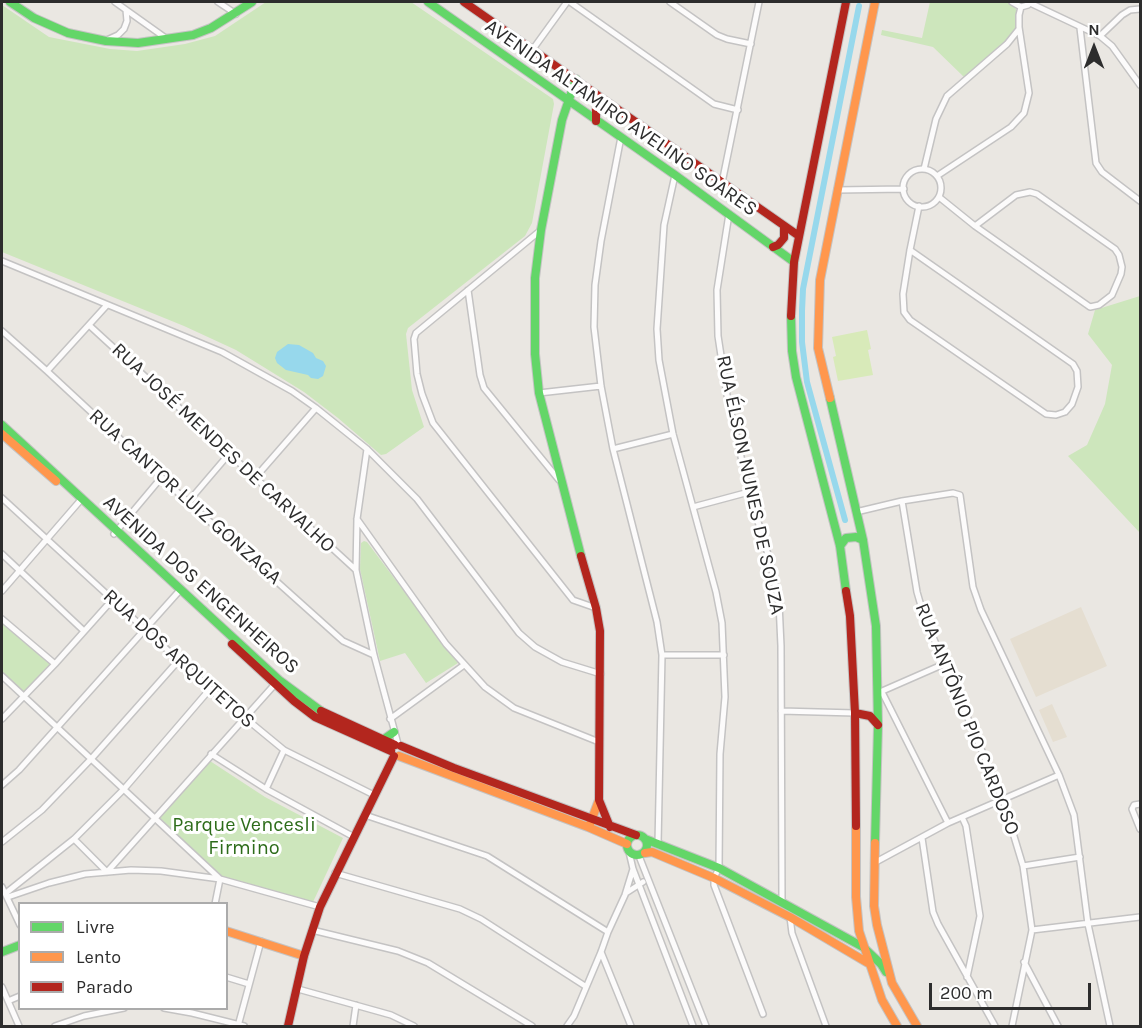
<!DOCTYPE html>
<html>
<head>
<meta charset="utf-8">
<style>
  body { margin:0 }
  #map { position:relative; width:1142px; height:1028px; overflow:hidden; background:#eae7e2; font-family:Karla,sans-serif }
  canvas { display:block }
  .frame { position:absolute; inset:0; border:3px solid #2d2d2d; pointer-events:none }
  .legend { position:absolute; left:18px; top:902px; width:210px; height:108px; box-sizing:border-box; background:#fff; border:2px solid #ababab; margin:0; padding:8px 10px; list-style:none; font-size:18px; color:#2d2d2d }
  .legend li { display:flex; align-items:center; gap:12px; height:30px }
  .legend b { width:30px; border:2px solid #ababab }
  .north { position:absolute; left:1064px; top:18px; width:60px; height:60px; -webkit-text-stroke:4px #fff; paint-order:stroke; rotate:0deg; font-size:16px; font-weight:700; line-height:24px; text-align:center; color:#2d2d2d }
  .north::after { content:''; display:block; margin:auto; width:21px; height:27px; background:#2d2d2d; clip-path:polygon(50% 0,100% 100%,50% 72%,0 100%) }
  .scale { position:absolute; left:929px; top:983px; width:162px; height:27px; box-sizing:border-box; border:3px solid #2d2d2d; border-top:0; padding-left:8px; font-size:18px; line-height:21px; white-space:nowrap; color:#2d2d2d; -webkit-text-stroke:4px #fff; paint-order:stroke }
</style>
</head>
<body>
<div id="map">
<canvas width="1142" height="1028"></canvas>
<div class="frame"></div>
<ul class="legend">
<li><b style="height:8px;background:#63d668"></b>Livre</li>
<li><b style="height:8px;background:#ff974d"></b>Lento</li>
<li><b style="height:8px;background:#b3261e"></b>Parado</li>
</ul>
<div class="north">N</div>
<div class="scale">200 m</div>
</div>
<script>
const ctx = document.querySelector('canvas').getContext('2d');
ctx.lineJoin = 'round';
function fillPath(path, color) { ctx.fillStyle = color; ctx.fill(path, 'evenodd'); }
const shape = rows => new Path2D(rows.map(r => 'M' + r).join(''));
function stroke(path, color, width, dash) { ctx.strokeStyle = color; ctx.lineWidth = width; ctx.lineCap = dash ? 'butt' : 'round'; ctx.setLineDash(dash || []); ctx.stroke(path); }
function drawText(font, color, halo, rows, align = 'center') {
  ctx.font = font + ' Karla,sans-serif'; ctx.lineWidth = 6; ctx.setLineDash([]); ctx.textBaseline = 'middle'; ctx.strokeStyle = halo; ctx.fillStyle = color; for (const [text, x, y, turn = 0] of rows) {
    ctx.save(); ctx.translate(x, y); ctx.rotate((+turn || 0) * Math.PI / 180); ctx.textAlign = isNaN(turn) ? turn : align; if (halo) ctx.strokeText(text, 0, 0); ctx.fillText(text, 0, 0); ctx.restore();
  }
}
fillPath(shape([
  [1081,607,1107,666,1036,697,1010,639],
  [1052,704,1067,737,1053,742,1039,710]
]), '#e5ded1');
fillPath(shape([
  [266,2,411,2,553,99,554,104,532,223,525,236,408,328,406,334,412,390,424,427,386,454,381,455,338,418,304,392,236,350,184,326,2,252,2,5,49,37,110,49,137,51,185,44,215,36],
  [930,2,1010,2,1016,9,1018,26,1014,33,964,77,933,47,881,35,882,30,922,38],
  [1140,296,1140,533,1068,456,1087,445,1105,404,1112,365,1088,334,1095,310],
  [364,541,367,542,458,663,426,683,405,653,380,661,360,569,361,543],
  [2,619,55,664,25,696,2,676],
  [210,761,265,797,343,838,313,902,222,877,159,817]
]), '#cde6bc');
fillPath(shape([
  [867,330,871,349,868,350,873,375,838,381,833,357,836,356,832,337]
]), '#d8eab9');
fillPath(shape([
  [288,344,299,345,313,353,316,358,323,361,326,366,323,376,318,379,311,378,308,375,286,370,277,363,275,358,277,352]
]), '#97d8ec');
stroke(shape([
  [845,520,807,382,802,342,802,311,803,289,859,6]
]), '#97d8ec', 6);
const street = shape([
  [115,2,167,39],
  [218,2,236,14],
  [570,2,714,104,738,110],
  [670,2,717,35,727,39,751,44],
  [1012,2,1021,7,1028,5,1031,2],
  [1030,3,1100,36,1112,46,1140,85],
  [1080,28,1096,163,1102,172,1140,201],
  [1100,36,1122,15,1130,10,1140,9],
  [107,40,118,35,124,29,127,21,126,10],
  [533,49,567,2],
  [621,137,601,241,595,285,594,327,601,386,613,449,657,622,662,655,658,844],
  [924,169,936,119,947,96,1007,44,1019,29],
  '903 188a19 19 0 1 1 38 0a19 19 0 1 1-38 0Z',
  [675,175,664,225,657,329,659,360,673,434,716,592,722,623,725,697,720,754,719,868,714,878,714,885,763,1014],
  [937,176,1011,127,1024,113,1029,93,1019,27,1019,15,1021,7],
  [722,183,759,2],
  [837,190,904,189],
  [939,197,975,226,1090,307,1099,305,1112,295,1121,274,1122,267,1119,255,1115,249,1037,194,1030,192,1016,195,975,226],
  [729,214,717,290,718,336,727,395,749,492,770,561,779,603,781,646,782,901],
  [541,230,416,333,414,339,417,374,422,394,433,423,573,600,596,608],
  [910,250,1073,364,1077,371,1078,387,1072,404,1065,412,1056,415,1046,414,910,320,904,312,903,294,910,250,919,206],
  [2,261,222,352,292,391,316,408,367,449,417,499,519,633,535,647,562,662,601,674],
  [468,290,480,375,484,388,559,480],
  [90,326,356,570],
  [2,331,47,371,188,502,343,641,374,655],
  [47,371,107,305],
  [539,393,601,386],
  [367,449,357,519,356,570,374,655,398,744],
  [613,449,673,434],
  [254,479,316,408],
  [2,498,210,689,284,750,374,795],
  [902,501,917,592,924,616,1003,800,1023,866,1032,930,1012,1026],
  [188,502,229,454],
  [693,507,749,492],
  [856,512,902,501,953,493,960,495,973,587,981,610,1059,775,1074,815,1088,924,1110,1026],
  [357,519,446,644,485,687,514,708,599,742],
  [114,534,161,478],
  [2,554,84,631],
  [2,591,79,502],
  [2,619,55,664],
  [662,655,724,655],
  [2,676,219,878],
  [880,692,944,664],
  [882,692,948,823],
  [781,711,855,713],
  [2,719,55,664,113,599],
  [390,719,464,665],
  [211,754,266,789,354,837],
  [2,785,19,770,181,589],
  [266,789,284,750],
  [1140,804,1134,805,1132,809,1140,829],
  [365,815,487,856,608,932],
  [962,817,966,826,980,916,967,977],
  [922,838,933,912,938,924,995,1026],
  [74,839,107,872],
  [2,842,42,810,92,758,179,660],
  [629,852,633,869,693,1026],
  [639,856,706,1026],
  [874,863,948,823,1059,775],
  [1023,866,1080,857],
  [107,872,276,683],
  [335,873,460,909,481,919,585,986],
  [2,887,20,925],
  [6,893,74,839,124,789,210,689],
  [626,893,643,882],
  [8,897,49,883,85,874,131,870,161,871,220,879,320,907],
  [215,904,220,879],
  [790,917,792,933,826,1026],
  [312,930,398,951,428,963,532,1026],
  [1032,930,1140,917],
  [601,952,631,1026],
  [1024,962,1058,1026],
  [226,977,249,984],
  [2,987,19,1026],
  [298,989,391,1015,414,1026],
  [8,1001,20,996],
  [164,1008,192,1013,244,1026],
  [55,1026,84,1016,124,1008],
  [238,1026,261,941],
  [353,1026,356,1005],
  [567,1026,574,1016,601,952,608,932,625,895,633,869]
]);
const fast = shape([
  [10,2,34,18,68,33,106,41,138,43,193,35,211,28,252,2],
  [428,2,675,175,794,262],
  [576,79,562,120,541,230,535,278,535,354,539,393,581,556],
  [791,316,792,351,796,377,840,546,846,591],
  [830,398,863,540,876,626,878,725,875,843],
  [2,425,279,680,321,711],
  [840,546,846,538,856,537,863,540],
  [384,739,394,732],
  '627 845a10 10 0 1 1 20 0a10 10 0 1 1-20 0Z',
  [645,839,719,868,863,947],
  [865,949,881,964,886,972],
  [2,952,20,945]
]);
const slow = shape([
  [830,398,818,348,820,280,875,2],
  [2,434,56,481],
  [399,756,588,827,627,844],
  [590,824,599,800],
  [856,826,856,897,859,931,882,1000,897,1026],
  [875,843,874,906,877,925,892,983,917,1026],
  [645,853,652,852,714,878,790,917,868,963],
  [226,931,304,956]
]);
const jam = shape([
  [464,2,799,236],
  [596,121,596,110,599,105,607,102],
  [773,247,778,245,784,238,784,226],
  [791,316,794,262,846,2],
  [581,556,596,608,600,631,599,800,610,827],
  [846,591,850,616,855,713,856,826],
  [232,644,294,701,315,717,391,751],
  [321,711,395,745],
  [855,713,870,716,878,725],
  [401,746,454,768,636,835],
  [288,1026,304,956,320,907,394,756]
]);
stroke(street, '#c4c3c3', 8);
stroke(fast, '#c4c3c3', 10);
stroke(slow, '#c4c3c3', 10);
stroke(jam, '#c4c3c3', 10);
stroke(street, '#fcfbfb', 5);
stroke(fast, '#63d668', 8);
stroke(slow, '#ff974d', 8);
stroke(jam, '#b3261e', 8);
drawText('20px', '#2d2d2d', '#fff', [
  ["AVENIDA ALTAMIRO AVELINO SOARES",621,118,35],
  ["RUA JOSÉ MENDES DE CARVALHO",223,448,43],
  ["RUA ÉLSON NUNES DE SOUZA",750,485,78],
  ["RUA CANTOR LUIZ GONZAGA",185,497,42],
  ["AVENIDA DOS ENGENHEIROS",201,585,42],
  ["RUA DOS ARQUITETOS",179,659,42],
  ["RUA ANTÔNIO PIO CARDOSO",967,719,68]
]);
drawText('20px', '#2d6c1a', '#fff', [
  ["Parque Vencesli",244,825],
  ["Firmino",244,848]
]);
</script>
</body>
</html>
